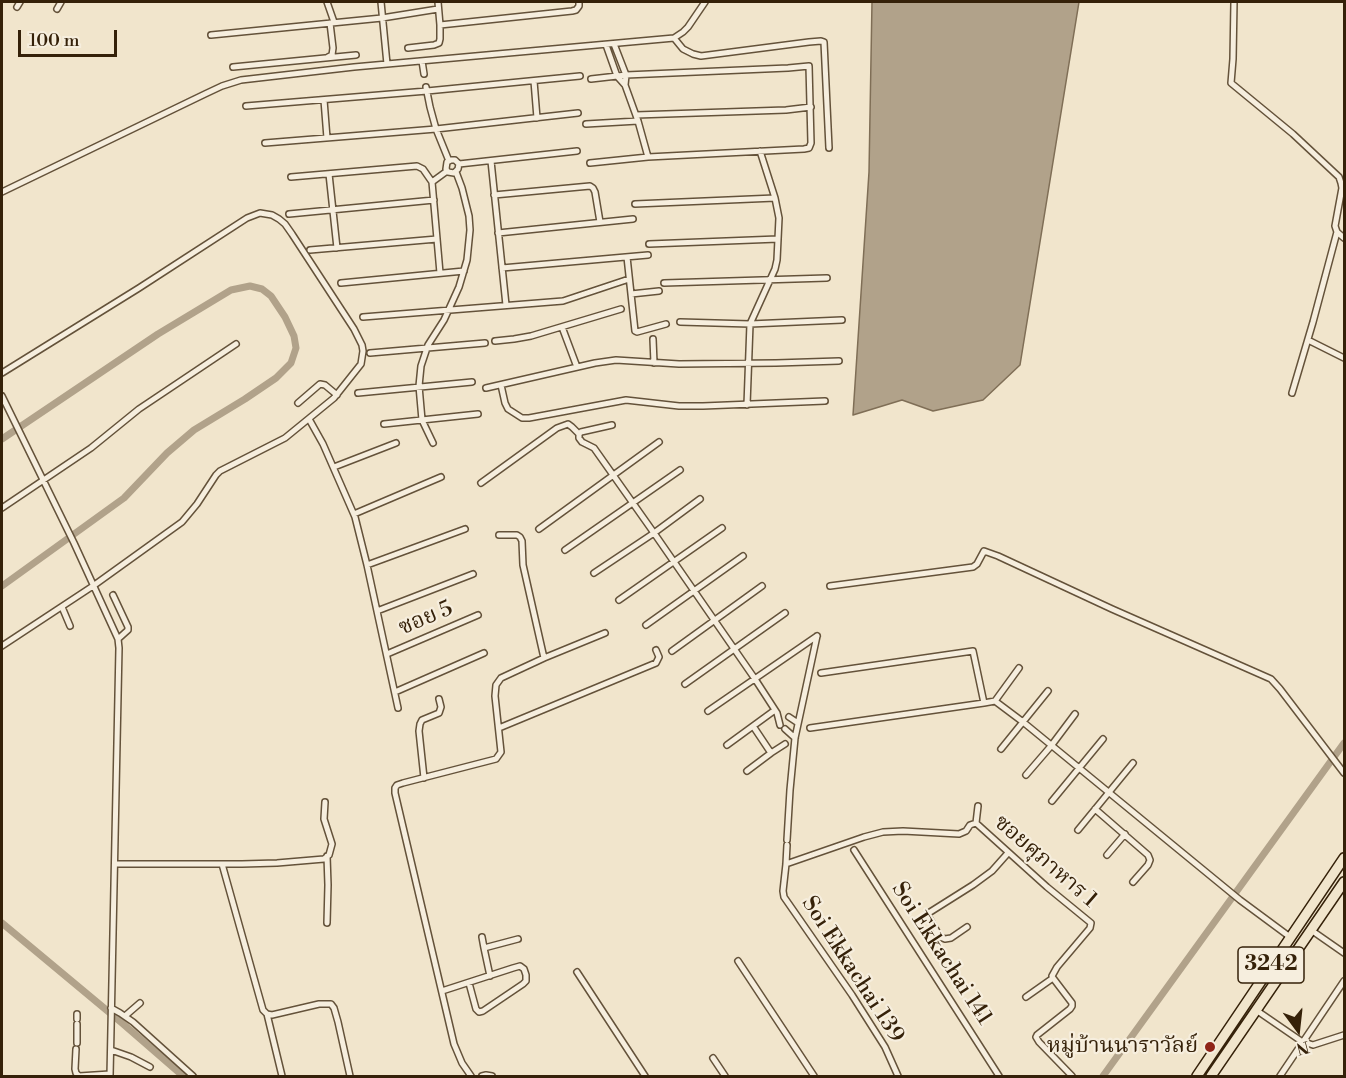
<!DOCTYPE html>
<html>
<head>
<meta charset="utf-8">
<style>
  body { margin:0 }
  #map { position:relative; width:1346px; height:1078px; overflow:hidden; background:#f1e5cc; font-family:"Libre Bodoni",serif }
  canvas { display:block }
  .frame { position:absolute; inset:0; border:3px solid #352109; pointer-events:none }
  .north { position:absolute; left:1268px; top:1000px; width:60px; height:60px; -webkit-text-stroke:4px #f6eede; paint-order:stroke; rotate:165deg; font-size:16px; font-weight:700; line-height:24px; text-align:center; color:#352109 }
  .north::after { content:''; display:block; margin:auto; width:21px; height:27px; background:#352109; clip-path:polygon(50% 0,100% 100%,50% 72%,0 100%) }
  .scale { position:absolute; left:18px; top:30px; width:99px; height:27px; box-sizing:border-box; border:3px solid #352109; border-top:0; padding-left:8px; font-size:18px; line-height:21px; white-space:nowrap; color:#352109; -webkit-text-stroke:4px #f6eede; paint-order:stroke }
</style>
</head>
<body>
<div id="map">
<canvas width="1346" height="1078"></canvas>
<div class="frame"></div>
<div class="north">N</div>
<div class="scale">100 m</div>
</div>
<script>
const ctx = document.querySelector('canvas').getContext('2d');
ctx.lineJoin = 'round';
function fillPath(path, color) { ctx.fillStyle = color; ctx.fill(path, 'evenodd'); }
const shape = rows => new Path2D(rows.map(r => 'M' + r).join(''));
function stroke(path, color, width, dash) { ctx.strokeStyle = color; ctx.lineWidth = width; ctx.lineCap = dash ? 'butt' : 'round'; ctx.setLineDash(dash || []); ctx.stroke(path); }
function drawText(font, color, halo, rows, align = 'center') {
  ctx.font = font + ' "Libre Bodoni","Noto Serif Thai",serif'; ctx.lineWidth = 4.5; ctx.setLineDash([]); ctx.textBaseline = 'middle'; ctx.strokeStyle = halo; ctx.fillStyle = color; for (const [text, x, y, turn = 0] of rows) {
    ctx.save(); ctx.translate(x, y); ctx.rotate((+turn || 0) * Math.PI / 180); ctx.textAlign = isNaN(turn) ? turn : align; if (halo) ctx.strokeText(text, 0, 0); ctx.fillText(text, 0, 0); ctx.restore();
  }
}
const water = shape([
  [872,2,1079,2,1020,365,983,400,933,411,902,400,853,415,869,172,872,2]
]);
fillPath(water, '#b1a28a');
stroke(water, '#7f6e56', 1.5);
stroke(shape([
  [2,439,158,334,231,290,250,286,262,289,271,296,285,317,294,336,296,348,291,363,276,378,245,399,194,430,167,453,124,498,2,586],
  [2,923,122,1023,183,1076],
  [1103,1076,1344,743]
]), '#b1a28a', 7);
const minor = shape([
  [327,2,334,22],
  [381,2,387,64],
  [1234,2,1233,59,1231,83,1293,134,1339,177,1341,183,1342,188,1335,226,1337,232,1344,238],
  [17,7,20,2],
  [57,9,61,2],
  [440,25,572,11,576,10,579,6,579,2],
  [211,35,382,18,438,9],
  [674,38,683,49,693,54,701,56,809,42,821,41,824,42,829,148],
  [606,45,617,76,625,85,626,75,614,44],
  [408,48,434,45,439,43,440,39,440,25,438,2],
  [328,57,332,55,333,48,330,23],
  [422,61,424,74],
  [233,67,356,55],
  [534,81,537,118],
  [625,85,638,121,648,157],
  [426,87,430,107,436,129,449,161],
  [324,100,327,138],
  [246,106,427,91,580,76],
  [636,115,786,110,811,107],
  [586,124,638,121],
  [265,143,436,129,578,113],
  [491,161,506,305],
  [590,163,648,157,804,149,809,148,811,143,809,66,788,68,626,75,591,79],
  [459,164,458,169,454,173,448,172,446,169,447,162,451,160,455,160,459,164,577,151],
  [329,174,337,248],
  [291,177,417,166,423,169,432,182],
  [2,192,205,94,222,86,241,80,354,67,674,38,683,32,688,27,705,2],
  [494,195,590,186,593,188,595,192,600,222],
  [635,204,775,198],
  [289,214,434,200],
  [498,233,633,219],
  [649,244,778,239],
  [310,250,437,239],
  [627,257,635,331,637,332,666,324],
  [502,268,648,255],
  [440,273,432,182,447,171],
  [341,283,464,271],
  [664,283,827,278],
  [631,294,659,291],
  [363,317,563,301,629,279],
  [680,322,750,324,842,320],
  [562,327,577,367],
  [653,339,654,363],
  [1308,340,1344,358],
  [495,341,514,339,531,336,621,309],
  [370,353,485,343],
  [2,373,139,288,247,218,260,213,272,215,279,219,285,224,292,234,354,329,362,345,363,351,361,364,334,398,285,438,220,471,216,475,197,504,182,522,93,586,2,646],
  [501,385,505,403,508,409,522,418,529,418,626,400,679,406,703,406,825,401],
  [486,388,595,363,616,360,679,364,776,363,839,361],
  [358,393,472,382],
  [1292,393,1313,322,1337,232],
  [2,396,74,543,118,639,119,648,110,1076],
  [298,403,320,384,325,385,337,395],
  [747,405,750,324,775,269,777,260,779,218,775,198,760,151],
  [309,419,323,444,355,517,367,565,398,708],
  [384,424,478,414],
  [612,425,581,432,579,434,579,438,582,442,594,448,654,533,755,679,777,713,780,725],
  [433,443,422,420,419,386,421,366,428,345,444,320,459,287,467,260,470,230,469,216,462,188,456,172],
  [334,467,396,443],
  [481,483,557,428,568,424,572,427,579,434],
  [2,508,91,448,139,409,236,344],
  [354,514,441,477],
  [539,529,659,442],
  [499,535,517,535,520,537,522,541,523,565,544,658],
  [565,550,680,470],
  [367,565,465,529],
  [594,573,654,533,700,499],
  [830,586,973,567,977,564,984,551,998,556,1112,609,1271,679,1280,689,1344,773],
  [113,595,128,627,128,630,118,639],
  [619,600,722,528],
  [62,607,70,626],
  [377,611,473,574],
  [646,625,743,556],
  [672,651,762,586],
  [387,654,478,615],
  [685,684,785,613],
  [395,692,484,653],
  [995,701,1019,668],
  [984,703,995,701,1023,722,1240,900,1290,937],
  [708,711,817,636],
  [789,717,798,723],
  [499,728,656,663,659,657,656,650],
  [810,728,984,703,973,651,821,673],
  [785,729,795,738],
  [727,745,775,710],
  [1001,749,1048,691],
  [771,753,785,744],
  [747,771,771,753,753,726],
  [1026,775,1051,746,1075,714],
  [424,778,419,731,420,724,422,720,439,713,441,707,439,699],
  [1052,801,1103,739],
  [1095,809,1148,855,1150,860,1148,865,1133,882],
  [976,823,1047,887,1091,923,1090,928,1057,967,1052,976,1053,978,1072,1003,1072,1006,1070,1009,1037,1035,1036,1037,1039,1042,1072,1076],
  [976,823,978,806],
  [1078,830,1133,763],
  [787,840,790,790,795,738,817,636],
  [787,845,786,864,783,891,784,897,852,995,885,1047,898,1076],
  [854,850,999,1076],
  [1107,855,1125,834],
  [115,864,242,864,277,863,324,859,329,855,332,844,324,819,325,802],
  [222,864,263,1010,267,1014,272,1015,319,1004,331,1004,334,1008,338,1022,350,1076],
  [786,864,864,837,883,832,903,831,959,834,966,831,970,825,976,823],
  [327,923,328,885,327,856],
  [967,927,951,938,945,939,940,937,927,914,973,885,992,871,1008,853],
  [1311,930,1344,953],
  [482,937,484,948],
  [738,961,814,1076],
  [577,972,645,1076],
  [490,976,484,948,518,939],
  [442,991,513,968,520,966,524,969,526,975,526,981,523,984,483,1011,479,1012,476,1009,469,983],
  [1026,997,1053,978],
  [111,1008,120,1013,133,1022,193,1076],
  [1256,1010,1304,1043],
  [267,1014,282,1076],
  [125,1016,140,1003],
  [77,1019,77,1014],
  [1304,1042,1313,1045,1344,1035],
  [77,1043,77,1024],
  [76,1049,75,1069,76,1073,79,1076,110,1074],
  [111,1050,131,1057,150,1067],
  [713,1058,725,1076],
  [471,1076,462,1063,454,1044,395,793,395,788,397,785,403,783,496,759,501,752,495,696,496,685,501,678,544,658,605,633],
  [482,1076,486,1075,492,1076],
  [1280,1076,1344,981]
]);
const primary = shape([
  [1197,1076,1344,858],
  [1211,1076,1344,882]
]);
stroke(minor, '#64523a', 8);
stroke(primary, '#352109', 12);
stroke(minor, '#f6eede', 5);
stroke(primary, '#f1e5cc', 9);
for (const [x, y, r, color] of [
  [1210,1047,6,"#8f2418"]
]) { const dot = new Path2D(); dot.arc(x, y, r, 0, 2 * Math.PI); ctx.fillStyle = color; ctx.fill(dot); stroke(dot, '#f6eede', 2); }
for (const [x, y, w] of [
  [1271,965,66]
]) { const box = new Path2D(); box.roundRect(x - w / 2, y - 18, w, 36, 4.5); ctx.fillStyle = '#f6eede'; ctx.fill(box); stroke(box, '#352109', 1.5); }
drawText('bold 21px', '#352109', null, [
  ["3242",1271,965]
]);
drawText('22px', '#352109', '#f6eede', [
  ["ซอย 5",426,619,-23],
  ["ซอยศุภาหาร 1",1045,862,41],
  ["Soi Ekkachai 141",941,954,57],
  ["Soi Ekkachai 139",852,970,57]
]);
drawText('22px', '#352109', '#f6eede', [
  ["หมู่บ้านนาราวัลย์",1198,1047]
], 'right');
</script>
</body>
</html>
